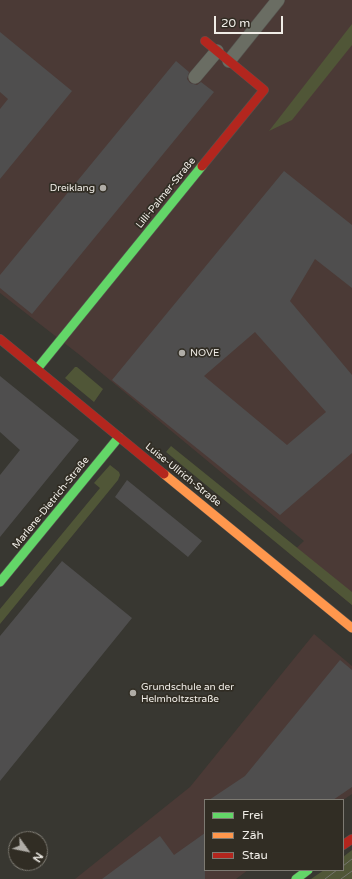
<!DOCTYPE html>
<html>
<head>
<meta charset="utf-8">
<style>
  body { margin:0 }
  #map { position:relative; width:352px; height:879px; overflow:hidden; background:#383731; font-family:"Varela Round",sans-serif }
  canvas { display:block }
  .legend { position:absolute; left:204px; top:799px; width:140px; height:72px; box-sizing:border-box; background:#312d24; border:1px solid #7d7a72; margin:0; padding:5px 7px; list-style:none; font-size:12px; color:#f0ede7 }
  .legend li { display:flex; align-items:center; gap:8px; height:20px }
  .legend b { width:20px; border:1px solid #7d7a72 }
  .north { position:absolute; left:8px; top:831px; width:40px; height:40px; box-sizing:border-box; background:#312d24; border:1px solid #7d7a72; border-radius:50%; rotate:123deg; font-size:11px; font-weight:700; line-height:16px; text-align:center; color:#f0ede7 }
  .north::after { content:''; display:block; margin:auto; width:14px; height:18px; background:#b0ada7; clip-path:polygon(50% 0,100% 100%,50% 72%,0 100%) }
  .scale { position:absolute; left:214px; top:16px; width:69px; height:18px; box-sizing:border-box; border:2px solid #f0ede7; border-top:0; padding-left:5px; font-size:12px; line-height:14px; white-space:nowrap; color:#f0ede7; -webkit-text-stroke:3px #312d24; paint-order:stroke }
</style>
</head>
<body>
<div id="map">
<canvas width="352" height="879"></canvas>
<ul class="legend">
<li><b style="height:5px;background:#63d668"></b>Frei</li>
<li><b style="height:5px;background:#ff974d"></b>Zäh</li>
<li><b style="height:5px;background:#b3261e"></b>Stau</li>
</ul>
<div class="north">N</div>
<div class="scale">20 m</div>
</div>
<script>
const ctx = document.querySelector('canvas').getContext('2d');
ctx.lineJoin = 'round';
function fillPath(path, color) { ctx.fillStyle = color; ctx.fill(path, 'evenodd'); }
const shape = rows => new Path2D(rows.map(r => 'M' + r).join(''));
function stroke(path, color, width, dash) { ctx.strokeStyle = color; ctx.lineWidth = width; ctx.lineCap = dash ? 'butt' : 'round'; ctx.setLineDash(dash || []); ctx.stroke(path); }
function drawText(font, color, halo, rows, align = 'center') {
  ctx.font = font + ' "Varela Round",sans-serif'; ctx.lineWidth = 3.5; ctx.setLineDash([]); ctx.textBaseline = 'middle'; ctx.strokeStyle = halo; ctx.fillStyle = color; for (const [text, x, y, turn = 0] of rows) {
    ctx.save(); ctx.translate(x, y); ctx.rotate((+turn || 0) * Math.PI / 180); ctx.textAlign = isNaN(turn) ? turn : align; if (halo) ctx.strokeText(text, 0, 0); ctx.fillText(text, 0, 0); ctx.restore();
  }
}
fillPath(shape([
  [0,0,352,0,352,605,290,554,304,541,81,356,0,293],
  [314,634,352,666,352,794,343,800,205,800,205,870,248,870,236,879,75,879,190,787]
]), '#4b3a36');
fillPath(shape([
  [352,24,352,45,292,120,269,131],
  [75,367,77,367,103,389,94,402,65,378],
  [171,446,352,592,352,605,166,452],
  [110,465,119,472,120,475,118,480,0,624,0,609,100,488,94,483],
  [352,850,352,879,311,879,324,870,343,870,343,857]
]), '#505637');
fillPath(shape([
  [0,32,72,91,0,179,0,109,8,99,0,92],
  [176,61,189,72,187,79,190,83,197,85,201,82,214,92,32,314,0,288,0,275],
  [284,171,352,225,352,288,315,259,290,301,352,375,352,453,280,515,112,380],
  [255,332,326,412,287,445,204,376],
  [0,376,79,440,0,537,0,475,20,450,0,432],
  [127,480,202,541,188,557,115,497],
  [62,561,132,618,0,781,0,636],
  [340,660,352,670,352,787,333,800,209,800,245,776],
  [205,833,205,879,102,879,160,836,174,855]
]), '#4f4e4e');
const lane = shape([
  [229,61,278,0],
  [195,77,217,51]
]);
const fast = shape([
  [37,369,202,166],
  [0,582,119,437],
  [296,879,308,870]
]);
const slow = shape([
  [164,474,352,628]
]);
const jam = shape([
  [202,166,264,90,205,41],
  [0,339,164,474],
  [343,845,352,839]
]);
stroke(lane, '#55534f', 14);
stroke(fast, '#55534f', 10);
stroke(slow, '#55534f', 10);
stroke(jam, '#55534f', 10);
stroke(lane, '#6a6d63', 13);
stroke(fast, '#63d668', 9);
stroke(slow, '#ff974d', 9);
stroke(jam, '#b3261e', 9);
stroke(shape([
  [343,866,352,859],
  [325,879,337,870],
  [341,879,352,871]
]), '#74756d', 1);
for (const [x, y, r, color] of [
  [103,188,4,"#b0ada7"],
  [182,353,4,"#b0ada7"],
  [133,693,4,"#b0ada7"]
]) { const dot = new Path2D(); dot.arc(x, y, r, 0, 2 * Math.PI); ctx.fillStyle = color; ctx.fill(dot); stroke(dot, '#312d24', 1.5); }
drawText('10px', '#f0ede7', '#312d24', [
  ["Dreiklang",95,188,"right"],
  ["NOVE",190,353],
  ["Grundschule an der",141,687],
  ["Helmholtzstraße",141,699]
], 'left');
drawText('10px', '#f0ede7', '#312d24', [
  ["Lilli-Palmer-Straße",166,193,-51],
  ["Luise-Ullrich-Straße",183,475,39],
  ["Marlene-Dietrich-Straße",51,503,-51]
]);
</script>
</body>
</html>
